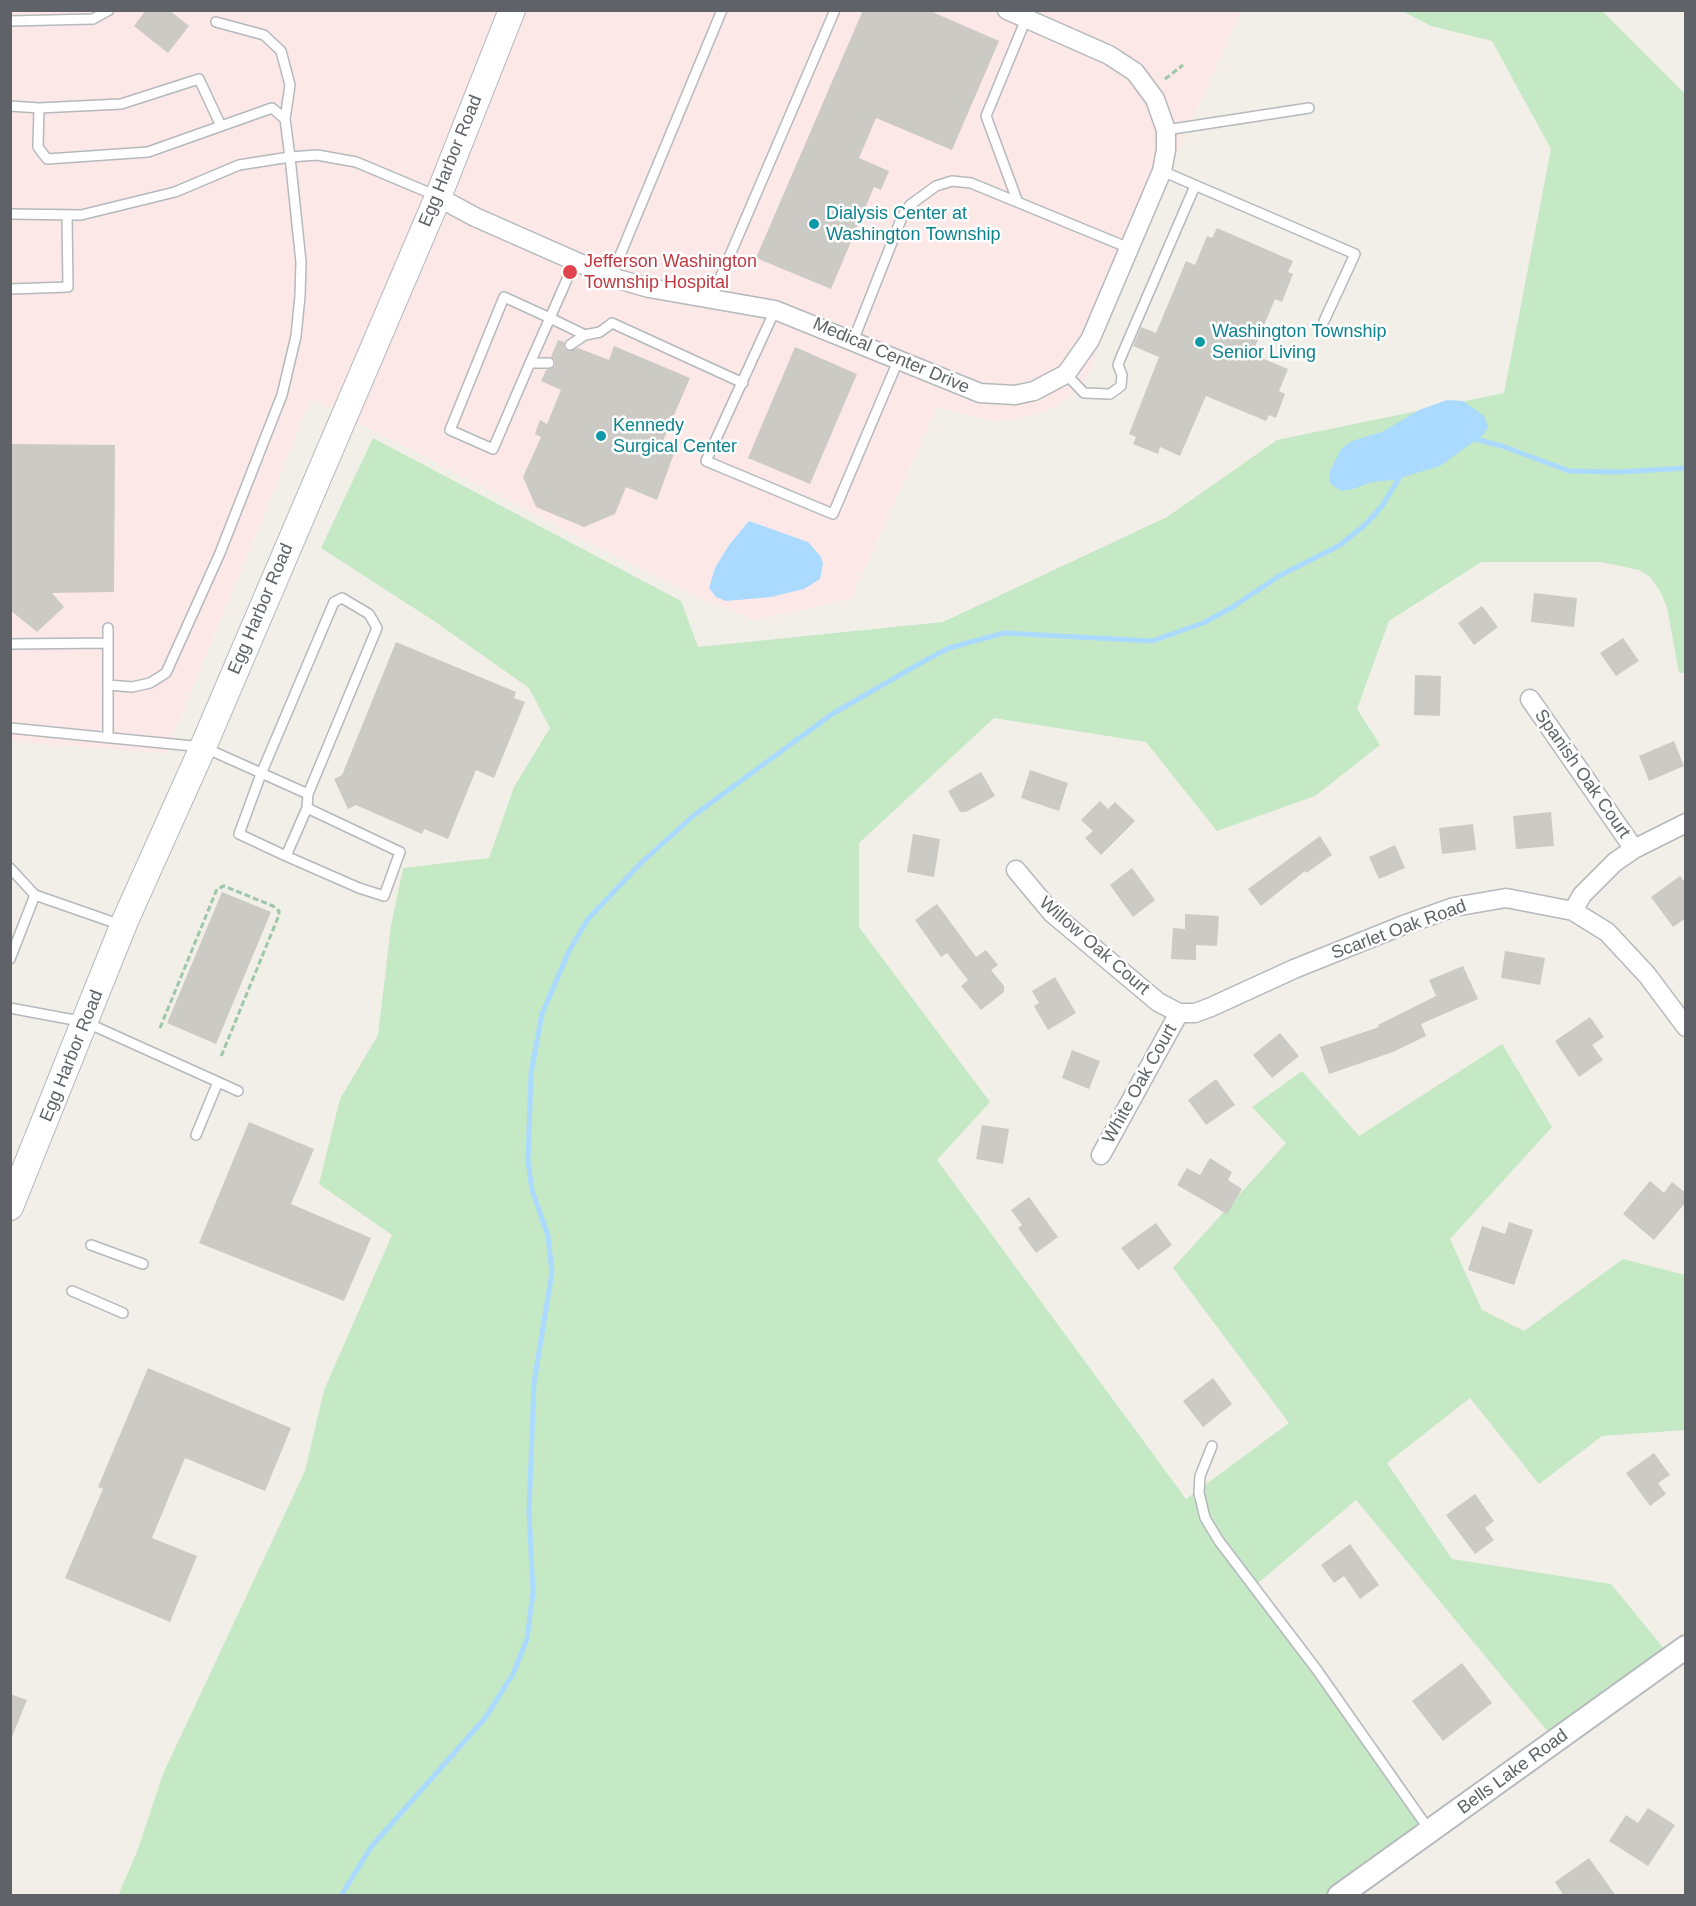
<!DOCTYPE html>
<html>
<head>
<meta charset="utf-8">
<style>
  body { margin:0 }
  #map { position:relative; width:1696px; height:1906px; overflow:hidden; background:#f1efe8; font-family:Helvetica,sans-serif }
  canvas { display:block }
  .frame { position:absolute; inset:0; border:12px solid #5f6368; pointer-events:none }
</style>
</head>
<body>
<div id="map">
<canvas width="1696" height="1906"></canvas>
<div class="frame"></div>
</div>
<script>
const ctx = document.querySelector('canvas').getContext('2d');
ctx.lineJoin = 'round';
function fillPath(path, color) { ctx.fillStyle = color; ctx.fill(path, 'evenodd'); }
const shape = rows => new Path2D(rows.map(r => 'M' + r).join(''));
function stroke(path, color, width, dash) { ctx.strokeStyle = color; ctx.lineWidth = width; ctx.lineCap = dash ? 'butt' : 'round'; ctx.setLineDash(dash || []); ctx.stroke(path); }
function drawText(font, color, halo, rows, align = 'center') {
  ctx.font = font + ' Helvetica,sans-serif'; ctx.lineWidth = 5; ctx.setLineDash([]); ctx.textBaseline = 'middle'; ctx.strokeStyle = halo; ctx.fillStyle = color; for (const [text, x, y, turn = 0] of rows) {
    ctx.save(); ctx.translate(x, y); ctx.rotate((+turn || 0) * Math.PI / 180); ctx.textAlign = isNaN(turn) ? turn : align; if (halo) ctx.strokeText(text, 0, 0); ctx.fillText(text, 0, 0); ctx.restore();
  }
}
fillPath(shape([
  [10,11,1241,11,1175,159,1083,386,1051,409,1020,418,992,421,937,407,851,599,755,620,691,594,311,399,166,753,11,742]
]), '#fce8e6');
fillPath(shape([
  [1402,11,1602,11,1685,94,1685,673,1679,673,1667,607,1660,591,1650,577,1639,570,1601,562,1481,562,1389,621,1357,709,1380,745,1315,796,1217,831,1146,742,994,718,859,843,859,927,990,1102,937,1160,1186,1499,1289,1423,1173,1268,1286,1143,1252,1107,1302,1071,1359,1136,1502,1044,1552,1127,1450,1239,1482,1310,1524,1331,1623,1259,1685,1275,1685,1430,1602,1436,1539,1484,1470,1398,1387,1463,1452,1559,1611,1584,1666,1651,1553,1738,1356,1500,1252,1588,1429,1829,1340,1895,118,1896,138,1849,163,1774,305,1471,324,1390,392,1235,319,1184,340,1099,378,1035,391,926,403,868,489,858,514,787,550,728,529,688,434,621,321,548,373,438,681,601,698,647,943,622,1167,517,1277,440,1504,393,1551,149,1492,41,1431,26]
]), '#c5e8c5');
fillPath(shape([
  [1447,400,1463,401,1484,416,1488,427,1484,434,1440,466,1393,480,1372,482,1353,489,1341,491,1330,483,1329,473,1341,449,1352,441,1382,432,1419,410],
  [749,521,808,542,821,557,823,564,820,579,804,589,771,597,726,601,716,597,709,588,715,568,729,545]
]), '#aadaff');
stroke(shape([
  [1471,438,1502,446,1569,471,1619,472,1686,468],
  [341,1896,371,1847,485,1718,513,1674,527,1639,533,1592,529,1511,534,1383,552,1272,548,1236,532,1190,528,1161,531,1073,542,1014,569,951,588,919,642,862,693,816,832,714,926,660,949,648,1004,633,1152,641,1203,623,1231,608,1279,576,1340,545,1366,524,1382,506,1402,473]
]), '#aadaff', 5);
fillPath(shape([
  [146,10,169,10,189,26,168,53,134,26],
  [863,10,928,10,999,41,952,150,876,118,859,158,889,171,881,190,874,187,831,289,756,258],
  [1217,228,1293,261,1288,272,1293,274,1282,302,1275,299,1252,354,1288,369,1279,391,1285,394,1276,418,1269,415,1266,421,1206,396,1180,456,1160,447,1158,454,1133,444,1136,437,1129,434,1159,357,1133,346,1141,327,1156,333,1186,261,1195,265,1207,236,1212,238],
  [558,340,564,342,564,348,568,351,578,348,609,360,614,346,690,378,662,443,676,448,657,500,626,487,615,514,584,527,536,507,523,477,541,437,535,434,540,420,547,424,561,390,541,381,546,370,555,366,555,360,551,357],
  [795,347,857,374,810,484,748,458],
  [10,444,115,445,114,592,52,593,64,607,37,632,10,610],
  [1534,593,1577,598,1574,627,1531,622],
  [1482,606,1498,627,1474,645,1458,623],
  [1623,638,1639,661,1616,676,1600,653],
  [396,642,516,692,514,698,525,702,494,778,476,770,448,839,424,829,422,834,356,805,348,809,334,779,342,775],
  [1415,675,1441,676,1440,716,1414,715],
  [1674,741,1684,766,1649,781,1639,756],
  [1030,770,1068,783,1059,811,1021,798],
  [981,772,995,796,966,812,960,812,948,791],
  [1100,801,1108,809,1115,802,1135,821,1101,855,1085,838,1093,831,1081,820],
  [1551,812,1554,846,1516,849,1513,816],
  [1473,824,1476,850,1442,854,1439,828],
  [913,834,940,839,934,877,907,872],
  [1320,836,1332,855,1306,873,1305,871,1261,906,1248,889],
  [1395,845,1405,868,1379,879,1369,857],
  [1132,868,1155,900,1133,917,1110,885],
  [1680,876,1686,884,1686,918,1673,927,1651,897],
  [222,892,271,912,216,1044,167,1023],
  [937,904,976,957,986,950,998,965,991,970,1004,986,1004,992,981,1010,961,986,968,980,947,953,941,957,915,920],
  [1185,914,1219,916,1217,946,1196,945,1196,960,1171,959,1173,928,1185,929],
  [1505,951,1545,958,1540,985,1501,978],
  [1463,966,1478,999,1421,1024,1426,1036,1393,1052,1329,1074,1320,1047,1379,1027,1378,1025,1436,996,1429,980],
  [1055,977,1076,1013,1048,1030,1034,1006,1039,1003,1032,991],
  [1590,1017,1604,1037,1592,1045,1603,1060,1579,1077,1555,1041],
  [1280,1033,1299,1056,1272,1078,1253,1055],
  [1072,1050,1100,1061,1089,1089,1062,1078],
  [1216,1079,1235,1105,1206,1125,1188,1100],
  [249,1122,314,1149,291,1204,371,1238,344,1301,199,1243],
  [982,1125,1009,1129,1003,1164,976,1159],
  [1210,1158,1232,1172,1228,1180,1242,1189,1227,1214,1177,1185,1187,1168,1200,1175],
  [1650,1181,1664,1193,1672,1182,1686,1193,1686,1202,1654,1240,1623,1214],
  [1029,1197,1058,1237,1036,1253,1018,1228,1022,1225,1011,1210],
  [1509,1222,1533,1230,1514,1285,1468,1270,1482,1226,1505,1234],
  [1156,1223,1172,1245,1138,1270,1121,1248],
  [148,1368,291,1428,265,1491,185,1458,152,1538,197,1556,170,1622,65,1578,103,1489,98,1487],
  [1213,1378,1232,1404,1203,1427,1183,1401],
  [1654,1453,1670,1475,1658,1483,1666,1494,1650,1506,1626,1473],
  [1475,1494,1494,1521,1485,1528,1494,1540,1475,1554,1446,1515],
  [1350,1544,1379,1585,1360,1599,1344,1576,1334,1583,1321,1565],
  [1462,1663,1492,1703,1443,1741,1412,1701],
  [10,1694,27,1700,11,1739,10,1739],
  [1648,1808,1675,1825,1648,1866,1609,1841,1626,1815,1638,1823],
  [1589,1858,1599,1872,1616,1896,1564,1896,1555,1882]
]), '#cccac5');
const service = shape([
  [10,21,93,19,109,10],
  [216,22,264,35,281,51,290,85,285,119],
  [10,106,39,108,38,147,47,159,148,152,272,108,285,119,290,157,239,165,175,192,81,215,10,214],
  [39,108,121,104,199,79,221,126],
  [1166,130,1309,108],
  [1162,171,1355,254,1324,321],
  [1017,200,986,116,1026,19],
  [575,261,550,318,530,363,493,449,450,430,504,297,550,318,585,335,600,332,612,323,743,383],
  [611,277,722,10],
  [10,289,68,287,67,215],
  [712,297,835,10],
  [775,310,706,461,833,514,898,361],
  [853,341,902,217,910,205,936,186,952,181,971,183,1129,248],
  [570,345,585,335],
  [530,363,549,363],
  [1066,374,1084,393,1110,394,1121,386,1122,375,1118,365,1121,357,1195,186],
  [10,644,108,643],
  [108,685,132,687,150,683,166,673,220,553,282,395,296,336,300,296,301,262,290,157,317,155,356,162,437,196],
  [10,728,203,747,308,794],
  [108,737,108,628],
  [286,856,307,808,308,794,377,628,369,614,342,598,334,602,261,774,239,834,286,856,359,888,384,896,400,852,307,808],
  [10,868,35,895,121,925],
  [10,959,35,895],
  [10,1008,85,1022,238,1091],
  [196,1135,218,1082],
  [91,1245,143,1264],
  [72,1291,123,1313],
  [1212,1446,1200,1476,1199,1493,1205,1518,1219,1541,1317,1670,1430,1831]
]);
const minor = shape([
  [438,197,475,217,611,277,649,288,775,310,980,393,1015,395,1034,391,1066,374,1090,340,1162,171,1166,150,1166,130,1155,99,1135,72,1109,55,1007,10],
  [1530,699,1634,849],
  [1016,870,1052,913,1158,1002,1179,1013,1195,1013,1211,1007,1294,969,1401,926,1454,907,1506,898,1573,911,1607,932,1647,975,1686,1027],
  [1573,911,1582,895,1615,862,1634,849,1686,823],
  [1101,1155,1179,1013]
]);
const tertiary = shape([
  [1339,1896,1686,1647]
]);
const secondary = shape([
  [10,1207,125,921,203,747,438,197,512,10]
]);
stroke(service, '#b5b8bc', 12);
stroke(minor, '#b5b8bc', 21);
stroke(tertiary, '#b5b8bc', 26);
stroke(secondary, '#b6babf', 28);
stroke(shape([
  [1165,79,1183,65],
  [160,1028,217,889,224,886,273,906,279,911,279,915,220,1059]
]), '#9cc7a9', 3, [6, 3]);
stroke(service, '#fff', 9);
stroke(minor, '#fff', 18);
stroke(tertiary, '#fff', 22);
stroke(secondary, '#fff', 26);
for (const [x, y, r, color] of [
  [814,224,6,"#0f9aa8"],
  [570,272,8,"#e0444e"],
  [1200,342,6,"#0f9aa8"],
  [601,436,6,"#0f9aa8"]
]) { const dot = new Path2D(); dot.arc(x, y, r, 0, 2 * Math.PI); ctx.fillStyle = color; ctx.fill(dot); stroke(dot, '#fff', 2); }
drawText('18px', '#5f6368', '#fff', [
  ["Egg Harbor Road",451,161,-68],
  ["Medical Center Drive",891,356,23],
  ["Egg Harbor Road",261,609,-67],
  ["Spanish Oak Court",1582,774,55],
  ["Scarlet Oak Road",1399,930,-20],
  ["Willow Oak Court",1094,946,41],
  ["Egg Harbor Road",72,1056,-68],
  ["White Oak Court",1140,1084,-61],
  ["Bells Lake Road",1513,1772,-36]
]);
drawText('18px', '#0d838f', '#fff', [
  ["Dialysis Center at",826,214],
  ["Washington Township",826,235],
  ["Washington Township",1212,332],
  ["Senior Living",1212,353],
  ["Kennedy",613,426],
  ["Surgical Center",613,447]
], 'left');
drawText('18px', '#be3a42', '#fff', [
  ["Jefferson Washington",584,262],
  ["Township Hospital",584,283]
], 'left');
</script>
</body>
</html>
